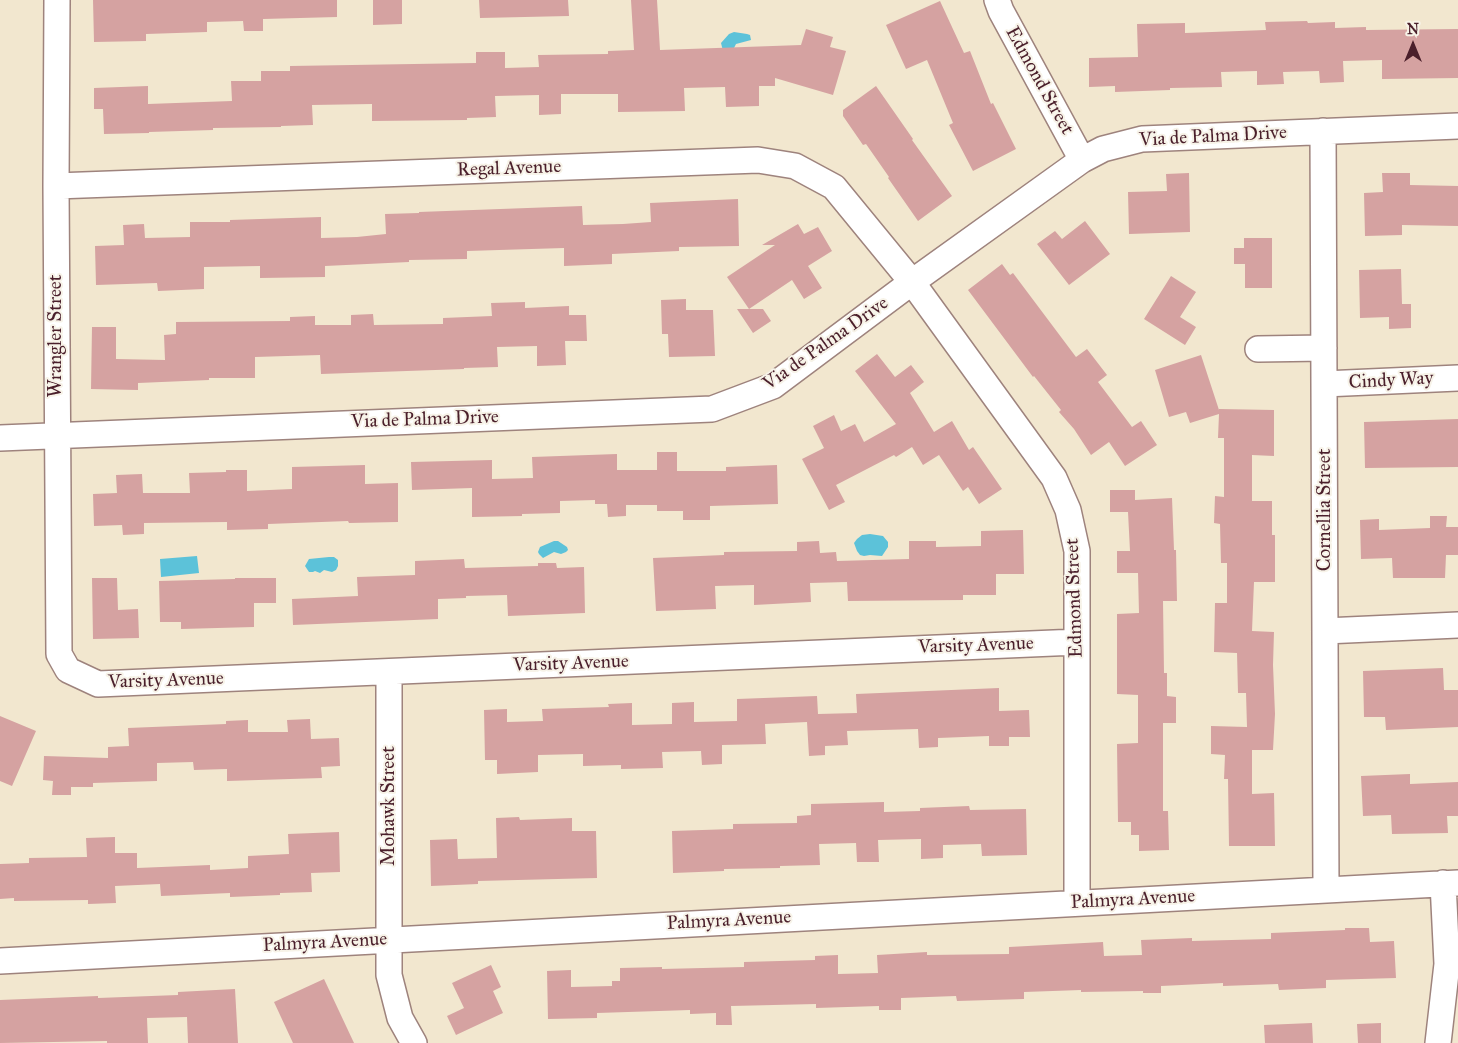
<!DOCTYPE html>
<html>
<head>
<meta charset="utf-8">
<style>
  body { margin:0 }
  #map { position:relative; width:1458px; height:1043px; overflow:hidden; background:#f2e7cf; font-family:"IM FELL Great Primer",serif }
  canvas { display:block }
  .north { position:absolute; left:1388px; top:20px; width:50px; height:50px; -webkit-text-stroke:4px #f7f3e8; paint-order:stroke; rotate:0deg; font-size:14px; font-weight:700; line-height:20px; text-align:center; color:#4a1f2b }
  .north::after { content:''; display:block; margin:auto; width:18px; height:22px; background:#4a1f2b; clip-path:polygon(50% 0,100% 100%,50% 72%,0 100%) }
</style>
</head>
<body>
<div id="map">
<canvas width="1458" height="1043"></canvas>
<div class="north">N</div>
</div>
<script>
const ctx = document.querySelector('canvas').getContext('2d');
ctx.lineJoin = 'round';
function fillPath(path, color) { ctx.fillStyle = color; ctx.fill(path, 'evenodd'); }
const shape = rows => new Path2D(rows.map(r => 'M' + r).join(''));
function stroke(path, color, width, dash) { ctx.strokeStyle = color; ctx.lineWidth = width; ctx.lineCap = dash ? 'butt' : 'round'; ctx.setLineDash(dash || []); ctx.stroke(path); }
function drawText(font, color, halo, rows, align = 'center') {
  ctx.font = font + ' "IM FELL Great Primer",serif'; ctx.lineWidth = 4; ctx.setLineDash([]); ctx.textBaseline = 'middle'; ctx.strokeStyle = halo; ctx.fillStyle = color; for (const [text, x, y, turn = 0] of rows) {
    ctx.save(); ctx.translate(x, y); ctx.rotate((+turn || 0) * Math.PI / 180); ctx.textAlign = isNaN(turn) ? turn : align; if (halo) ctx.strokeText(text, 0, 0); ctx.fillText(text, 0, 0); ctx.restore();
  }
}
fillPath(shape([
  [734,32,747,34,750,35,751,40,736,44,732,52,723,51,721,43,729,34],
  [870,534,883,536,888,542,888,547,882,556,870,555,864,556,860,555,857,551,854,543,857,539,862,535],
  [554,541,558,541,567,547,568,550,566,552,561,554,554,552,543,558,539,554,538,552,540,547],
  [197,556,199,573,161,577,160,559],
  [329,557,334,557,338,560,338,566,336,570,332,572,324,570,320,573,315,571,313,572,309,572,305,566,309,559]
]), '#5cc2d9');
fillPath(shape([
  [93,0,337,0,337,17,263,19,263,31,244,31,243,21,207,22,207,32,146,34,146,41,94,42],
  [373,0,402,0,402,24,373,25],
  [479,0,568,0,569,16,480,18],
  [631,0,657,0,660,50,801,45,806,29,833,37,830,47,846,51,833,95,775,78,775,86,759,86,759,106,726,107,725,87,684,88,685,111,618,112,618,94,561,94,561,114,539,115,539,95,495,96,496,117,467,118,467,120,372,121,372,104,312,105,313,125,281,126,281,127,213,128,213,130,149,132,149,133,104,134,103,109,94,109,94,88,148,86,148,104,232,101,231,81,261,81,261,71,290,71,290,66,476,63,476,52,505,52,505,68,539,67,538,55,608,54,608,51,634,50],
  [940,1,964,53,970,51,991,104,993,103,1016,149,973,171,949,125,953,123,927,60,906,69,886,25],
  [1307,21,1308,23,1335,22,1335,28,1366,27,1366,30,1458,29,1458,78,1382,79,1382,60,1343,61,1344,82,1320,83,1319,71,1283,72,1284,84,1257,85,1257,71,1221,72,1222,87,1170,88,1170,90,1115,92,1115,86,1089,87,1089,58,1138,57,1137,24,1185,23,1185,33,1266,30,1265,22],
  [876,86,913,139,912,140,952,196,918,221,888,178,889,177,866,144,863,145,843,116,843,110],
  [1189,173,1190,232,1129,234,1128,192,1167,191,1166,174],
  [1382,173,1410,173,1410,185,1458,186,1458,226,1402,225,1402,235,1365,236,1364,193,1383,192],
  [738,199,739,246,679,247,679,251,612,254,612,264,564,266,564,248,467,251,467,259,409,260,409,262,325,266,325,277,260,278,260,266,204,267,204,289,158,291,157,283,96,285,95,246,124,245,123,225,144,224,145,238,190,237,190,222,230,222,230,220,321,217,321,238,357,237,386,234,385,214,419,213,419,212,582,206,583,225,623,224,651,222,650,203],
  [1085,221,1110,254,1069,285,1037,244,1055,231,1062,239],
  [798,224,804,234,818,227,832,251,808,266,822,288,804,299,792,280,749,309,763,309,771,321,753,333,737,309,749,309,727,277,775,245,762,245],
  [1244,238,1272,238,1272,288,1245,288,1245,264,1234,264,1234,248,1244,248],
  [1002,264,1010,275,1013,273,1076,357,1087,349,1107,375,1098,382,1132,427,1141,421,1157,445,1125,466,1109,442,1091,455,1074,429,1059,412,1061,410,1034,376,1033,377,968,290],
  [1401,269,1402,304,1411,304,1411,328,1389,329,1389,317,1360,318,1359,270],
  [1171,276,1196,292,1180,317,1196,327,1185,345,1144,319],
  [686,299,686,310,713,310,715,356,669,357,668,334,662,334,661,300],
  [525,302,525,308,569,306,569,315,586,315,587,341,565,341,566,365,537,366,537,346,497,347,498,367,464,368,464,369,321,374,320,355,255,357,255,378,209,378,209,380,138,383,138,390,91,389,92,327,116,327,116,359,165,360,164,335,176,334,176,322,290,321,290,317,315,316,315,325,351,325,351,315,373,314,374,325,443,324,443,318,492,316,491,303],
  [877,354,895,377,911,365,924,382,910,393,934,432,952,421,969,450,973,447,1002,489,979,504,968,487,963,491,939,455,923,465,912,447,896,457,894,455,836,485,845,502,829,510,802,459,824,448,813,426,834,415,841,431,855,424,864,442,896,424,855,371],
  [1201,355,1219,410,1219,409,1274,410,1274,456,1252,455,1252,501,1272,501,1272,535,1275,535,1275,582,1254,582,1252,631,1274,632,1273,665,1275,714,1273,750,1252,750,1252,794,1274,793,1275,846,1229,846,1228,779,1224,779,1225,755,1211,754,1211,726,1247,727,1246,693,1238,693,1237,653,1214,652,1215,603,1227,603,1227,563,1221,563,1220,524,1214,523,1215,496,1224,497,1224,438,1218,438,1219,414,1190,423,1186,412,1169,417,1155,370],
  [1458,419,1458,467,1365,468,1364,422],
  [657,452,677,452,677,471,726,471,726,467,777,465,778,504,710,506,710,520,683,520,683,511,657,511,657,505,626,505,626,516,608,517,607,504,595,504,595,500,560,501,560,513,522,514,522,516,472,517,472,488,412,490,411,462,492,460,492,479,533,478,532,457,617,454,617,470,657,470],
  [365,465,365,484,398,483,398,522,349,523,348,521,268,524,268,529,227,530,227,522,144,523,144,534,123,535,122,525,94,526,93,494,117,493,116,475,142,474,143,493,190,493,189,473,226,472,226,470,247,470,247,491,292,489,292,467],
  [1110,490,1135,490,1135,500,1172,498,1174,550,1176,550,1177,601,1163,601,1164,673,1167,673,1167,696,1176,697,1176,723,1163,723,1163,811,1168,811,1169,850,1139,851,1139,835,1131,835,1131,822,1118,822,1117,744,1138,743,1138,695,1117,694,1117,614,1139,613,1138,573,1117,573,1117,551,1130,551,1128,512,1110,512],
  [1430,516,1447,516,1446,527,1458,527,1458,555,1446,555,1445,578,1393,578,1392,558,1361,559,1360,520,1379,519,1379,530,1430,528],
  [1023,530,1024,574,996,574,996,595,963,595,963,600,848,601,847,582,810,583,811,602,754,605,754,585,715,586,716,609,656,611,653,558,724,555,724,552,797,551,797,542,819,541,820,553,836,552,837,561,909,559,909,541,936,541,936,547,981,546,981,531],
  [464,559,465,568,538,566,538,563,556,563,557,568,584,567,585,613,508,616,507,595,466,596,466,598,438,599,438,619,293,625,292,599,358,596,357,577,415,575,415,561],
  [92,578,117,578,118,610,138,609,139,638,93,639],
  [235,578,276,578,276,603,254,603,254,627,181,629,181,622,160,622,159,581,235,579],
  [1443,668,1444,690,1458,690,1458,727,1386,730,1385,717,1364,717,1363,671],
  [999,688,999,711,1029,710,1030,737,1009,737,1009,746,989,746,989,736,938,738,938,747,919,748,918,729,847,731,848,745,825,746,825,755,809,756,807,722,765,724,766,744,722,745,722,764,702,765,701,751,662,752,663,768,621,769,621,765,583,766,583,754,538,755,538,772,497,774,497,760,485,760,484,710,507,709,507,722,543,721,542,709,609,707,608,704,632,703,632,725,672,724,672,703,694,702,694,722,737,721,737,699,817,696,818,714,857,713,856,694],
  [0,716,36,731,12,786,0,781],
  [310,719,311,739,339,738,340,766,321,767,322,778,227,781,227,769,194,770,193,762,157,763,157,781,93,783,93,787,71,787,71,795,52,795,53,781,43,780,44,756,108,758,108,747,129,746,128,728,226,724,226,721,248,720,248,732,288,732,287,720],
  [1410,774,1410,784,1458,782,1458,816,1447,816,1448,833,1392,834,1391,815,1363,816,1361,776],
  [884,802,884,812,920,811,920,808,969,806,970,810,1026,809,1027,855,982,856,981,844,943,845,943,858,921,859,921,839,878,840,879,862,857,862,856,843,819,844,820,865,780,866,780,868,724,869,724,871,673,873,672,831,733,829,733,824,797,823,797,816,811,815,811,804],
  [519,817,520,820,572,818,572,831,596,831,597,878,478,881,478,884,431,886,430,840,457,839,458,859,497,858,496,818],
  [339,832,340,872,311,873,312,892,280,893,280,895,230,897,230,893,161,896,160,884,115,886,116,903,88,904,88,900,14,901,14,898,0,899,0,864,29,863,29,858,87,857,86,838,115,837,115,853,137,853,137,868,210,865,210,870,248,868,248,856,289,854,288,834],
  [1345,928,1369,928,1370,942,1394,941,1396,978,1326,980,1326,988,1279,990,1278,984,1223,986,1223,983,1161,986,1161,993,1143,993,1143,991,1081,992,1081,990,1024,992,1024,999,957,1001,956,996,901,998,901,1010,879,1010,879,1006,816,1008,816,1004,731,1006,732,1025,716,1025,716,1013,690,1014,690,1010,597,1013,597,1018,548,1019,547,971,571,970,571,987,612,986,612,981,620,981,620,968,662,967,662,969,744,967,744,962,815,960,815,956,838,955,838,974,878,973,877,955,927,952,927,955,1009,954,1009,947,1103,942,1104,956,1142,955,1141,940,1192,938,1192,941,1271,939,1271,933,1345,930],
  [491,965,501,987,493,991,503,1013,456,1035,447,1016,464,1008,452,983],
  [324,979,354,1043,293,1043,274,1002],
  [235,989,238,1043,188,1043,187,1017,147,1018,148,1043,107,1043,107,1041,0,1043,0,1000,98,996,98,998,178,995,178,992],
  [1312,1023,1313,1043,1265,1043,1264,1025],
  [1381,1023,1381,1043,1358,1043,1357,1024]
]), '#d5a2a1');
const minor = shape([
  [57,0,56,186,59,654,68,670,98,684,1077,642],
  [997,0,1001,11,1082,160],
  [1323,131,1326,890],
  [56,186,758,160,795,166,834,187,912,282,1054,478,1068,510,1077,551,1077,903],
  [1258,349,1324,348],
  [1324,384,1458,378],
  [0,438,712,409,773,386,912,282,1082,160,1103,149,1142,139,1458,126],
  [1325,631,1458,625],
  [389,672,389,975,400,1018,414,1043],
  [0,961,1458,883],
  [1438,1043,1447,964,1443,883]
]);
stroke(minor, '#9e837d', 28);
stroke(minor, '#fff', 25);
drawText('19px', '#4a1f2b', '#f7f3e8', [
  ["Edmond Street",1039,81,61],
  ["Via de Palma Drive",1213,137,-3],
  ["Regal Avenue",509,169,-2],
  ["Wrangler Street",56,336,-90],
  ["Via de Palma Drive",826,344,-35],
  ["Cindy Way",1391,381,-3],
  ["Via de Palma Drive",425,420,-2],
  ["Cornellia Street",1325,510,-90],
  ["Edmond Street",1075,598,-92],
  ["Varsity Avenue",976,646,-2],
  ["Varsity Avenue",571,664,-2],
  ["Varsity Avenue",166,681,-2],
  ["Mohawk Street",389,806,-90],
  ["Palmyra Avenue",1133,900,-3],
  ["Palmyra Avenue",729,921,-3],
  ["Palmyra Avenue",325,943,-3]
]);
</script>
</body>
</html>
